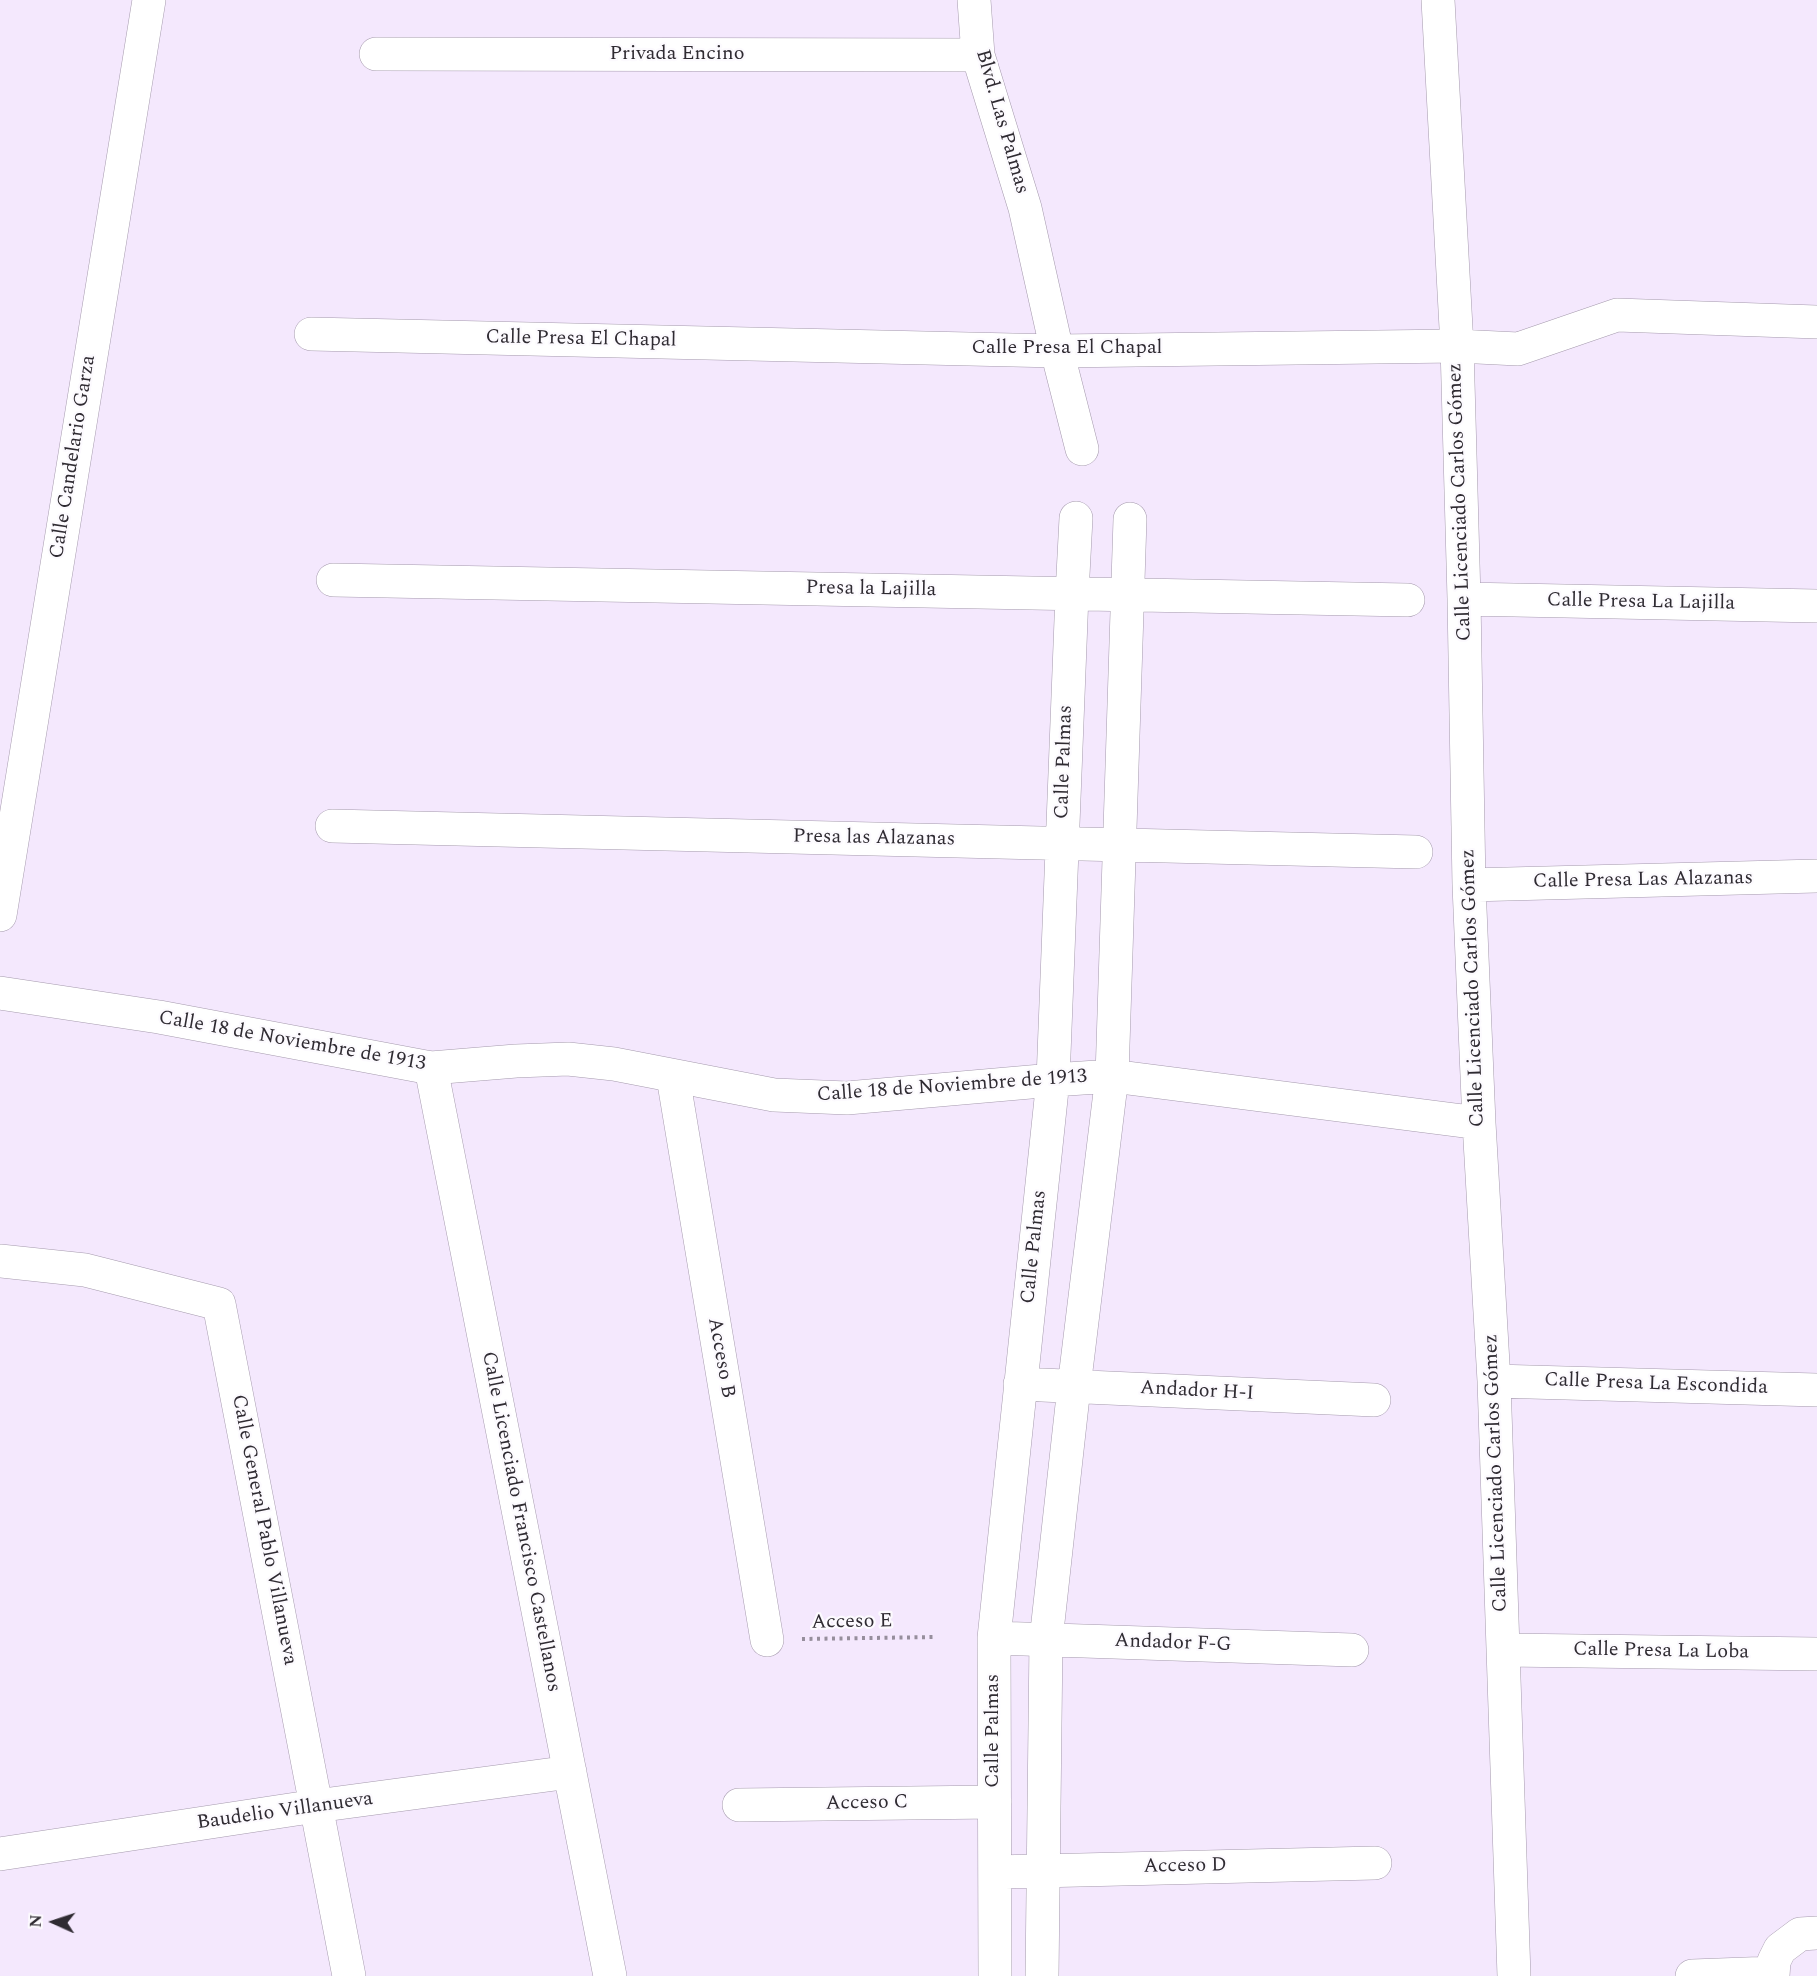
<!DOCTYPE html>
<html>
<head>
<meta charset="utf-8">
<style>
  body { margin:0 }
  #map { position:relative; width:1817px; height:1976px; overflow:hidden; background:#f4e8fd; font-family:Spectral,serif }
  canvas { display:block }
  .north { position:absolute; left:24px; top:1892px; width:60px; height:60px; -webkit-text-stroke:4px #fcfafe; paint-order:stroke; rotate:273deg; font-size:16px; font-weight:700; line-height:24px; text-align:center; color:#2f2b32 }
  .north::after { content:''; display:block; margin:auto; width:21px; height:27px; background:#2f2b32; clip-path:polygon(50% 0,100% 100%,50% 72%,0 100%) }
</style>
</head>
<body>
<div id="map">
<canvas width="1817" height="1976"></canvas>
<div class="north">N</div>
</div>
<script>
const ctx = document.querySelector('canvas').getContext('2d');
ctx.lineJoin = 'round';
const shape = rows => new Path2D(rows.map(r => 'M' + r).join(''));
function stroke(path, color, width, dash) { ctx.strokeStyle = color; ctx.lineWidth = width; ctx.lineCap = dash ? 'butt' : 'round'; ctx.setLineDash(dash || []); ctx.stroke(path); }
function drawText(font, color, halo, rows, align = 'center') {
  ctx.font = font + ' Spectral,serif'; ctx.lineWidth = 4.5; ctx.setLineDash([]); ctx.textBaseline = 'middle'; ctx.strokeStyle = halo; ctx.fillStyle = color; for (const [text, x, y, turn = 0] of rows) {
    ctx.save(); ctx.translate(x, y); ctx.rotate((+turn || 0) * Math.PI / 180); ctx.textAlign = isNaN(turn) ? turn : align; if (halo) ctx.strokeText(text, 0, 0); ctx.fillText(text, 0, 0); ctx.restore();
  }
}
const minor = shape([
  [974,0,978,55,1025,208,1057,351,1082,449],
  [1438,0,1457,346,1464,599,1469,885,1479,1123,1494,1381,1514,1976],
  [376,54,978,55],
  [311,334,1057,351,1457,346,1518,349,1617,315,1817,322],
  [333,580,1408,600],
  [1464,599,1817,606],
  [332,826,1416,852],
  [1469,885,1817,876],
  [0,915,149,0],
  [0,993,159,1017,431,1068,516,1061,568,1059,614,1064,774,1095,847,1098,1053,1080,1112,1076,1479,1123],
  [431,1068,610,1976],
  [673,1077,767,1640],
  [0,1261,85,1270,219,1304,349,1976],
  [1494,1381,1817,1390],
  [1020,1384,1374,1400],
  [994,1638,1352,1650],
  [1504,1650,1817,1654],
  [739,1805,995,1802],
  [0,1854,316,1806,570,1772],
  [995,1872,1375,1863],
  [995,1976,994,1638,1053,1080,1072,594,1076,518],
  [1042,1976,1046,1640,1074,1387,1112,1076,1130,519],
  [1692,1976,1773,1973],
  [1773,1976,1774,1961,1780,1949,1800,1934,1817,1933]
]);
stroke(minor, '#a59aad', 34);
stroke(shape([
  [802,1639,936,1637]
]), '#968e9c', 4, [3, 4.5]);
stroke(minor, '#fff', 33);
drawText('20px', '#2f2b32', '#fcfafe', [
  ["Privada Encino",677,55],
  ["Blvd. Las Palmas",1001,122,74],
  ["Calle Presa El Chapal",581,340,1],
  ["Calle Presa El Chapal",1067,349],
  ["Calle Candelario Garza",74,457,-81],
  ["Calle Licenciado Carlos Gómez",1461,502,-92],
  ["Presa la Lajilla",871,590,1],
  ["Calle Presa La Lajilla",1641,603,1],
  ["Calle Palmas",1065,762,-88],
  ["Presa las Alazanas",874,839,1],
  ["Calle Presa Las Alazanas",1643,881,-1],
  ["Calle Licenciado Carlos Gómez",1474,988,-92],
  ["Calle 18 de Noviembre de 1913",292,1042,10],
  ["Calle 18 de Noviembre de 1913",952,1087,-4],
  ["Calle Palmas",1035,1247,-84],
  ["Acceso B",720,1358,80],
  ["Calle Presa La Escondida",1656,1385,2],
  ["Andador H-I",1197,1392,3],
  ["Calle Licenciado Carlos Gómez",1497,1473,-92],
  ["Calle Licenciado Francisco Castellanos",520,1522,79],
  ["Calle General Pablo Villanueva",263,1530,79],
  ["Acceso E",852,1623,-1],
  ["Andador F-G",1173,1644,2],
  ["Calle Presa La Loba",1661,1652,1],
  ["Calle Palmas",994,1731,-90],
  ["Acceso C",867,1804,-1],
  ["Baudelio Villanueva",285,1812,-8],
  ["Acceso D",1185,1867,-1]
]);
</script>
</body>
</html>
